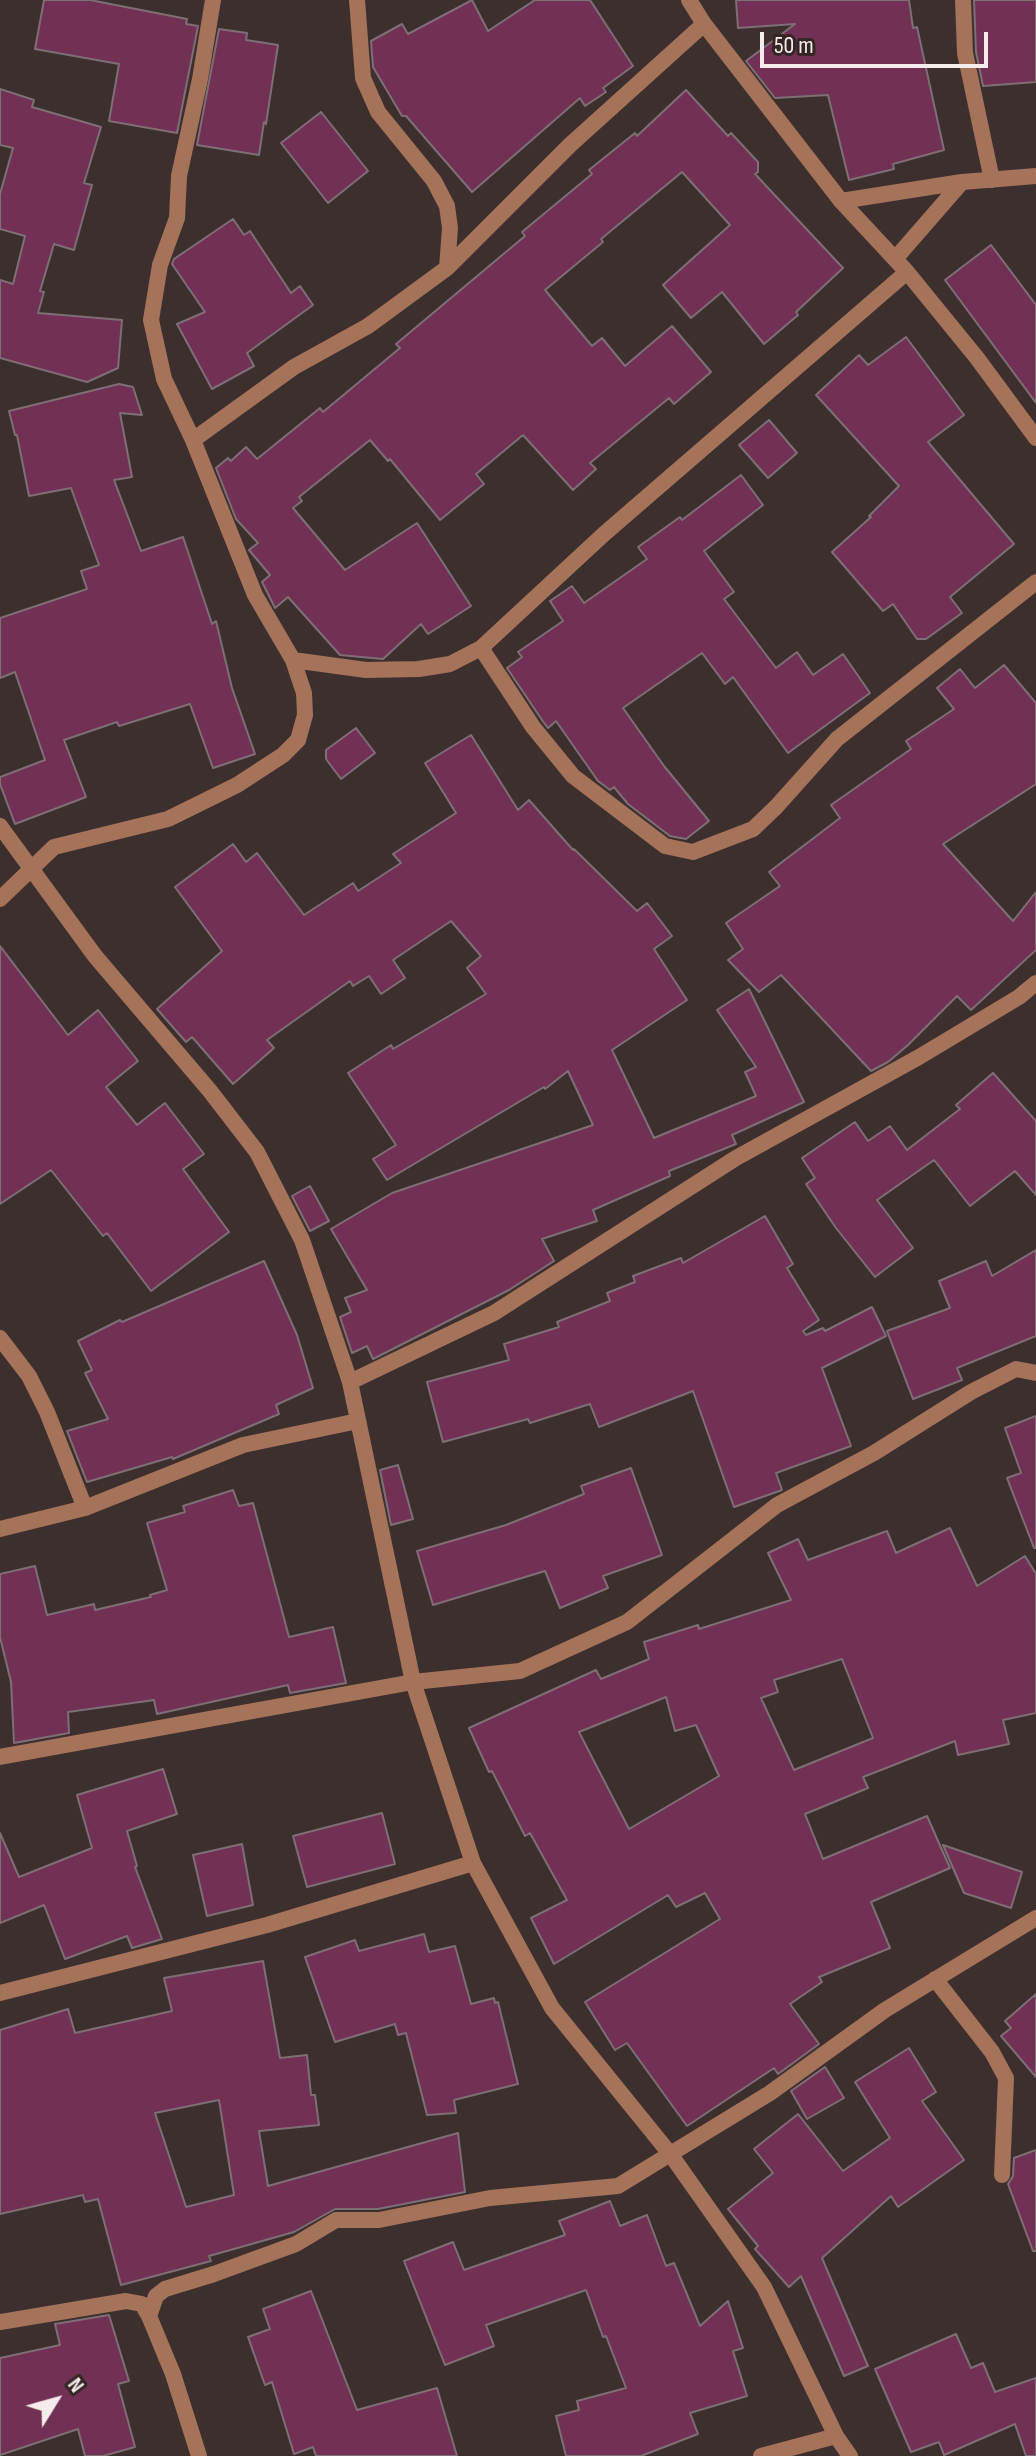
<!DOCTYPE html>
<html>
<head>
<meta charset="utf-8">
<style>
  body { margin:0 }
  #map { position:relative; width:1036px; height:2456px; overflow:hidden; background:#3e2f2f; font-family:"Sofia Sans Condensed",sans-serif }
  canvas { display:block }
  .north { position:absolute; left:16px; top:2360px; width:80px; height:80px; -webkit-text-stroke:6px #342525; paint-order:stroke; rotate:53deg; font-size:22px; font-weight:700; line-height:32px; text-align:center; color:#f7ecec }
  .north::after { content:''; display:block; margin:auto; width:28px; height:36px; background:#f7ecec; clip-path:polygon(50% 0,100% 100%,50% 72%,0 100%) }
  .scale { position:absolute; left:760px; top:32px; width:228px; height:36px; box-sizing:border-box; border:4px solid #f7ecec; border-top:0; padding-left:10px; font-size:24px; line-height:28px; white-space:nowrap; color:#f7ecec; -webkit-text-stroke:6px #342525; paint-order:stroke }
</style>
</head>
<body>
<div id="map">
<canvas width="1036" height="2456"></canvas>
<div class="north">N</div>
<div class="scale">50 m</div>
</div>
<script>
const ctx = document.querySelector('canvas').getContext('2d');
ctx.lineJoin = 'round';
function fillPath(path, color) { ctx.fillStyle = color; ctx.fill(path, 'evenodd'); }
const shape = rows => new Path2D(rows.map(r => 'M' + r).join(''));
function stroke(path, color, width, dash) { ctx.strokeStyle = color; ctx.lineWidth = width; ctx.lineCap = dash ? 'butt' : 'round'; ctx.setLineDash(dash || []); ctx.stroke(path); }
const building = shape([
  [44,0,90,0,187,19,186,24,198,26,177,133,109,121,119,64,35,49,44,0],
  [472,0,488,31,535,0,590,0,633,66,603,88,606,92,585,106,580,98,472,192,406,116,402,116,373,67,371,41,402,24,408,34,472,0],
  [736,0,909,0,913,28,917,27,944,150,893,164,894,169,849,180,828,95,775,98,746,61,795,24,738,28,736,0],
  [974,0,1036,0,1036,82,983,86,976,52,974,0],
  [219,29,247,33,246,40,278,45,266,124,264,122,259,155,197,145,219,29],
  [0,89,34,100,32,107,101,127,84,183,92,185,74,250,54,244,40,291,44,292,38,313,122,320,118,368,87,382,0,358,0,280,13,284,25,236,0,229,0,194,13,148,0,145,0,89],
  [686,90,728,136,731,133,758,162,758,172,755,174,843,268,796,312,798,315,764,344,722,292,691,318,663,285,730,225,682,172,601,239,603,242,545,290,592,346,602,338,625,366,672,326,711,372,674,404,669,398,590,463,596,469,573,490,523,435,476,474,484,484,440,520,390,459,388,461,370,440,299,497,302,501,293,508,345,570,417,523,471,606,428,634,421,624,383,659,340,655,288,597,275,608,262,582,270,575,249,550,258,543,236,519,216,468,228,458,231,461,246,447,257,459,320,408,323,412,400,348,396,344,525,236,522,232,592,174,589,170,635,133,637,136,686,90],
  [321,112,368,171,328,203,281,143,321,112],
  [233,219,244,235,250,231,291,293,300,286,313,305,247,353,254,366,212,389,177,324,205,312,172,264,174,259,233,219],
  [991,245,1036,305,1036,403,945,280,991,245],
  [906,337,964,415,928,442,1014,544,950,597,962,613,926,639,917,639,893,604,883,611,832,552,871,517,869,516,899,486,816,395,859,355,868,365,906,337],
  [119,384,133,387,142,415,120,413,132,477,114,480,141,551,183,537,212,624,216,621,232,688,255,754,213,768,190,704,119,726,117,722,64,740,86,797,15,824,0,784,0,777,45,760,15,672,0,678,0,618,87,589,81,571,99,565,71,488,29,496,17,435,15,435,9,411,119,384],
  [769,420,797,453,768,478,739,445,769,420],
  [741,475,763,505,704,551,734,592,724,599,776,668,797,652,813,675,843,654,870,693,788,753,733,677,725,684,702,653,623,708,664,766,709,821,686,839,670,836,628,804,614,787,610,790,598,781,556,721,548,728,542,720,507,668,522,657,518,652,563,621,550,601,572,586,584,603,647,559,638,547,680,517,682,520,741,475],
  [1004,665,1036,703,1036,784,943,844,1013,921,1036,892,1036,950,971,1010,957,996,908,1045,888,1062,871,1071,781,975,759,992,728,960,743,949,726,923,780,886,769,872,840,818,831,805,911,749,906,741,954,709,937,688,960,669,975,688,1004,665],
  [356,728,375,753,341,779,326,759,326,750,356,728],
  [471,735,518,810,529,800,573,850,574,849,637,911,647,903,672,936,654,949,687,1000,612,1050,654,1138,756,1096,745,1072,756,1067,717,1010,749,989,804,1102,732,1135,736,1144,669,1171,670,1176,593,1210,597,1221,542,1239,554,1261,509,1290,373,1359,367,1346,352,1353,340,1317,351,1312,345,1298,367,1290,331,1229,392,1193,593,1125,568,1071,545,1089,544,1087,387,1180,373,1159,396,1145,348,1073,391,1045,393,1049,486,994,467,968,481,956,451,921,393,960,405,978,381,994,369,976,353,986,350,981,267,1040,274,1048,233,1084,192,1037,186,1042,157,1009,222,951,175,887,233,844,246,862,257,853,304,915,353,883,358,891,401,863,393,854,456,813,425,763,471,735],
  [0,946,68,1035,98,1010,138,1061,106,1087,137,1125,165,1103,204,1154,183,1169,229,1232,151,1291,107,1233,103,1236,51,1170,0,1204,0,946],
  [993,1073,1036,1121,1036,1195,1015,1171,970,1206,934,1160,877,1200,913,1248,875,1277,836,1228,806,1184,815,1178,802,1158,855,1122,868,1141,890,1126,907,1150,960,1109,956,1105,993,1073],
  [310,1186,329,1221,310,1231,292,1196,310,1186],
  [765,1216,793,1264,787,1268,819,1320,803,1331,806,1335,823,1328,825,1331,872,1307,886,1336,822,1368,851,1446,776,1473,782,1490,734,1507,693,1391,599,1427,590,1404,530,1423,528,1419,443,1442,427,1382,509,1360,504,1344,559,1327,557,1322,610,1301,607,1293,635,1282,633,1276,681,1258,683,1263,765,1216],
  [1036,1250,1036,1336,957,1368,962,1380,913,1399,887,1331,950,1308,939,1281,986,1261,992,1276,1036,1250],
  [264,1261,297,1335,313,1388,276,1405,279,1414,173,1459,172,1457,87,1482,67,1431,108,1419,85,1373,92,1370,78,1341,120,1320,122,1322,264,1261],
  [1036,1416,1036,1548,1034,1548,1007,1478,1021,1473,1005,1428,1036,1416],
  [398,1465,413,1519,391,1525,380,1470,398,1465],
  [631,1468,662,1555,603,1576,608,1588,560,1608,545,1571,433,1605,417,1551,506,1525,584,1494,581,1486,631,1468],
  [233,1490,239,1506,253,1503,289,1637,333,1627,346,1683,290,1693,288,1685,157,1714,154,1700,68,1712,69,1733,14,1743,11,1682,0,1637,0,1574,35,1566,47,1615,94,1604,95,1610,151,1597,150,1595,167,1590,147,1523,185,1512,183,1506,233,1490],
  [950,1528,977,1586,1025,1556,1036,1574,1036,1713,1003,1720,1009,1744,958,1755,955,1741,863,1777,868,1788,805,1814,823,1859,927,1816,950,1868,871,1902,890,1948,819,1977,822,1982,790,2004,819,2044,778,2074,774,2068,687,2126,627,2043,615,2050,585,2002,720,1919,705,1893,676,1907,668,1895,554,1964,531,1918,567,1900,530,1833,525,1836,492,1771,489,1772,469,1728,596,1670,601,1679,649,1659,644,1642,698,1625,699,1629,791,1600,768,1553,798,1539,808,1560,887,1531,896,1553,950,1528],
  [842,1659,873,1738,794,1770,761,1698,778,1692,774,1680,842,1659],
  [666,1697,675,1731,696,1725,719,1776,629,1829,579,1732,666,1697],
  [163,1769,177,1814,127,1831,137,1866,135,1867,162,1939,132,1948,127,1936,65,1959,44,1905,0,1923,0,1833,19,1877,92,1848,77,1795,163,1769],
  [382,1813,395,1864,307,1887,293,1836,382,1813],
  [242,1844,253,1905,207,1916,193,1855,242,1844],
  [943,1845,1022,1872,1011,1908,964,1893,943,1845],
  [424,1934,429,1952,455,1946,471,2004,494,1998,495,2003,498,2002,518,2084,454,2100,456,2113,427,2115,406,2033,398,2035,395,2024,335,2042,305,1957,355,1940,359,1951,424,1934],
  [263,1961,280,2058,307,2055,311,2095,315,2095,319,2125,259,2131,268,2186,458,2133,465,2192,378,2209,335,2209,294,2232,209,2256,211,2261,121,2285,98,2199,85,2202,83,2195,0,2214,0,2030,68,2009,75,2033,172,2011,164,1978,263,1961],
  [219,2100,234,2195,186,2207,155,2113,219,2100],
  [1036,1994,1036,2077,1001,2036,1011,2028,1005,2021,1036,1994],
  [909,2048,936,2092,922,2101,964,2160,898,2207,891,2196,822,2258,868,2366,844,2376,801,2276,789,2287,755,2249,758,2246,728,2209,773,2173,754,2149,798,2114,843,2171,890,2138,855,2082,909,2048],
  [825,2067,844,2098,807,2119,791,2091,825,2067],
  [1036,2150,1036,2251,1033,2251,1008,2184,1013,2176,1014,2158,1036,2150],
  [610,2201,620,2226,647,2215,666,2266,674,2263,700,2326,728,2301,743,2348,733,2351,747,2396,690,2413,698,2434,641,2456,566,2456,556,2416,579,2410,577,2401,626,2388,606,2336,603,2337,586,2290,486,2325,494,2346,445,2365,404,2261,453,2242,464,2270,565,2235,559,2221,610,2201],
  [311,2291,357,2410,437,2388,457,2456,316,2456,313,2447,294,2454,272,2382,265,2385,248,2337,270,2329,263,2309,311,2291],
  [109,2315,129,2381,118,2384,135,2447,103,2456,85,2456,78,2429,0,2455,0,2358,60,2345,55,2324,109,2315],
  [956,2334,971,2368,983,2363,995,2392,1036,2378,1036,2456,1026,2456,1015,2424,944,2455,939,2442,911,2452,875,2369,956,2334]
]);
fillPath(building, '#713054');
stroke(building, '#7e6e75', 2);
stroke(shape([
  [357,0,363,78,378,112,434,181,447,206,450,228,447,268],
  [689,0,704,24,841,201,907,272,977,358,1036,438],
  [963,0,965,53,992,180],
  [841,201,962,182,1036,176],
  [895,259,962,182],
  [193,440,294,367,368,326,447,268,570,145,704,24],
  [481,648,533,727,573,776,665,846,693,852,753,829,776,807,837,739,1036,582],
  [293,660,366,670,419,669,450,664,481,648,604,534,907,272],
  [0,826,95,956,210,1091,257,1152,302,1240,350,1382,413,1682,473,1863,552,2008,671,2155,764,2287,836,2436,850,2456],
  [0,899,54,847,168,819,237,785,283,755,298,740,305,715,304,693,293,660,255,595,193,440,164,379,151,320,160,265,177,218,179,176,200,79,213,0],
  [0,1338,29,1376,47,1412,85,1508],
  [350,1382,494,1313,736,1158,919,1057,1019,997,1036,983],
  [0,1529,85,1508,243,1445,358,1421],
  [0,1757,413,1682,520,1671,627,1622,777,1505,874,1453,971,1392,1016,1369,1036,1373],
  [935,1979,992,2052,1006,2078,1002,2175],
  [0,1993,267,1925,473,1863],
  [149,2316,156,2296,165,2289,214,2274,296,2244,336,2220,379,2220,490,2198,618,2186,770,2093,885,2010,1036,1918],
  [0,2322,126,2301,142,2304,149,2316,173,2374,199,2456],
  [761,2456,836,2436]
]), '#a47359', 16);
</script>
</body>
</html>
